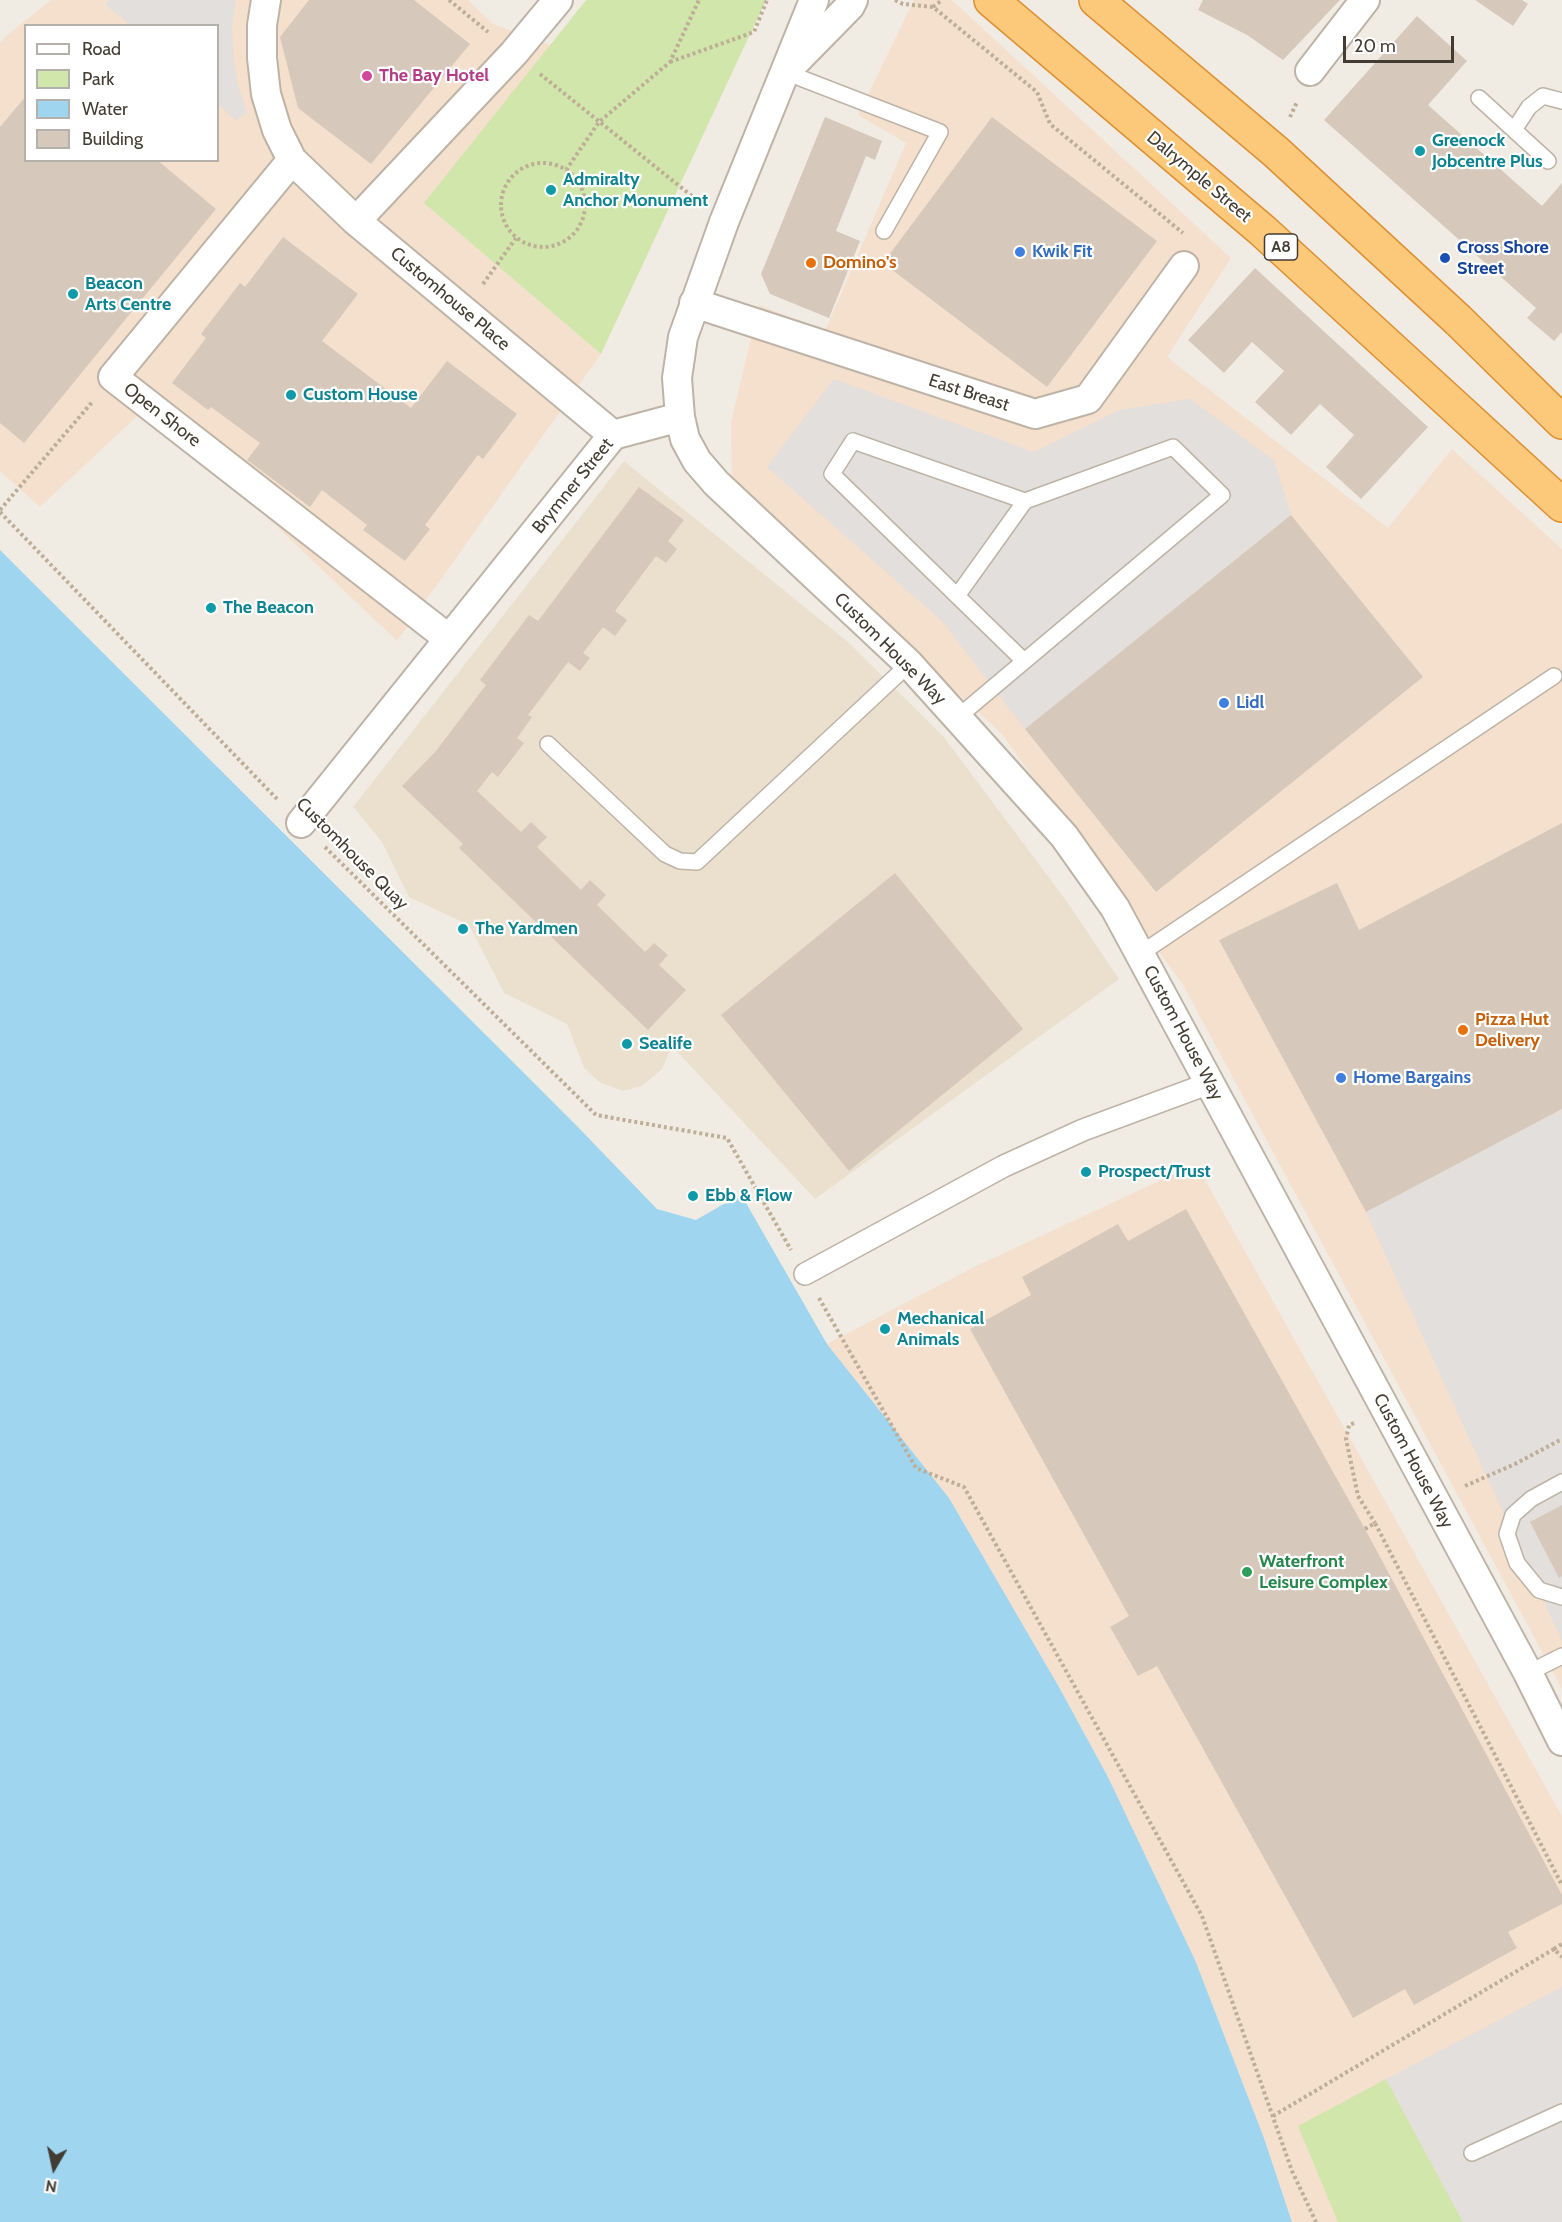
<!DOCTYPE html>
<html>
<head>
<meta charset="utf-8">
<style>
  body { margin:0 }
  #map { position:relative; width:1562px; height:2222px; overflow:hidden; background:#f1ece3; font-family:Cabin,sans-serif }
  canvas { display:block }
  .legend { position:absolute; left:24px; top:24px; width:195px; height:138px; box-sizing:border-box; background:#fff; border:2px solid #b4b1ad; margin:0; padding:8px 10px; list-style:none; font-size:18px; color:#433c33 }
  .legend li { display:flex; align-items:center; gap:12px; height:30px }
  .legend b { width:30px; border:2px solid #b4b1ad }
  .north { position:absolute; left:24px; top:2138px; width:60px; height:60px; -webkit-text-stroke:4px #fff; paint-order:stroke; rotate:189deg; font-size:16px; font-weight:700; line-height:24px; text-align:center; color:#433c33 }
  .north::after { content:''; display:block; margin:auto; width:21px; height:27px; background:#433c33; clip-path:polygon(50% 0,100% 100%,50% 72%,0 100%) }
  .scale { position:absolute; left:1343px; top:36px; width:111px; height:27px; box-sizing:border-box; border:3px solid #433c33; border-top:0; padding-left:8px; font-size:18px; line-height:21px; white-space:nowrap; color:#433c33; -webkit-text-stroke:4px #fff; paint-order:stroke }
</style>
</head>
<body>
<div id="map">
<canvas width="1562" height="2222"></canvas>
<ul class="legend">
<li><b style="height:8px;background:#fff"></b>Road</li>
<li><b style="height:16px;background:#d1e6ab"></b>Park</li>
<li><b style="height:16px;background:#9fd5ef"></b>Water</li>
<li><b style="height:16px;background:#d6c9bc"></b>Building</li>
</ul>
<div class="north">N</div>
<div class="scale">20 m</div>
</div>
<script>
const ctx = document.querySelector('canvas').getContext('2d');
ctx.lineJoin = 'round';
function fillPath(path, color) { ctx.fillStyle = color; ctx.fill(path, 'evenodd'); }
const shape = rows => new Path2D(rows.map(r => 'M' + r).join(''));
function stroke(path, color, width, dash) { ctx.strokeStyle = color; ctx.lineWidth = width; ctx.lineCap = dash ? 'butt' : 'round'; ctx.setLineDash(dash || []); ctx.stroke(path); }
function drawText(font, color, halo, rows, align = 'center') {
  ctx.font = font + ' Cabin,sans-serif'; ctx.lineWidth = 4.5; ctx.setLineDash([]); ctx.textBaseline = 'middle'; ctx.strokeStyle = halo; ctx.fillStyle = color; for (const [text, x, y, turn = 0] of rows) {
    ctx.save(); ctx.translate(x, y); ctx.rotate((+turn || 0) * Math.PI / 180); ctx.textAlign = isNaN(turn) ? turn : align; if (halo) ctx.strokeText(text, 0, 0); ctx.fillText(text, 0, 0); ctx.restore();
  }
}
fillPath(shape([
  [51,0,468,0,493,24,550,45,431,209,601,354,397,641,149,405,40,507,0,471,0,43,6,36],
  [26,26,218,26,218,160,26,160],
  [914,0,952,0,1231,258,1167,357,1388,528,1452,449,1562,549,1562,1689,1183,985,1001,733,732,488,731,422,759,305,825,331,906,143,858,115],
  [1196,1164,1562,1816,1562,2222,1292,2222,1264,2138,1195,1960,1108,1777,1059,1687,949,1498,827,1344,976,1266]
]), '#f4e0cd');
fillPath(shape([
  [624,461,848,642,943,736,1068,903,1119,979,815,1199,672,1046,662,1069,642,1086,623,1091,599,1082,584,1068,567,1024,504,993,469,925,409,897,382,842,353,807]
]), '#ebe0cd');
fillPath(shape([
  [586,0,766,0,601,354,424,203],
  [1386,2079,1463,2222,1338,2222,1298,2126]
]), '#d1e6ab');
fillPath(shape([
  [109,0,236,0,232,28,234,61,238,85,247,113,235,120,218,104,218,26,130,25,106,5],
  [834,379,1034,452,1119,410,1190,399,1274,460,1291,515,1025,729,942,621,767,467],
  [1562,1109,1562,1641,1366,1212],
  [1562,1987,1562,2222,1463,2222,1386,2079]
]), '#e2dfdc');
fillPath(shape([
  [0,550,574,1123,657,1209,696,1220,722,1205,742,1196,827,1344,949,1498,1059,1687,1108,1777,1195,1960,1264,2138,1292,2222,0,2222]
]), '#9fd5ef');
fillPath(shape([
  [309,0,414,0,470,44,371,164,298,108,280,37],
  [1203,0,1340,0,1283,60,1247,35,1198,10],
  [1475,0,1522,0,1528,4,1513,26],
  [1417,16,1467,61,1428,105,1542,206,1562,183,1562,332,1554,341,1527,318,1536,308,1324,120],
  [26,96,26,160,157,160,216,209,24,443,0,423,0,127],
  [825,117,882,141,875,160,866,156,836,231,860,241,829,318,770,294,761,274],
  [992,117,1157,241,1047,387,883,263],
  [283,237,358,294,322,341,411,408,447,361,517,414,483,459,478,455,425,525,430,529,405,561,363,530,367,525,322,490,310,507,247,460,260,443,211,407,208,410,172,383,206,338,201,334,240,283,245,287],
  [1255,268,1428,427,1361,499,1326,467,1354,435,1320,404,1291,435,1255,402,1284,371,1252,342,1224,373,1188,340],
  [639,487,684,520,668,541,677,549,666,563,656,556,615,611,627,620,615,636,603,627,583,653,590,658,580,671,568,662,528,715,532,717,517,738,524,743,498,777,492,772,477,791,521,832,531,822,547,837,537,847,581,890,590,880,606,895,597,905,645,952,654,943,668,955,659,965,686,990,648,1030,459,848,463,844,402,786,436,751,486,685,480,680,529,615,538,621],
  [1291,515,1423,677,1156,892,1025,729],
  [1562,823,1562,1109,1366,1212,1219,940,1337,883,1359,930],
  [895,873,1023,1029,849,1171,721,1015],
  [1186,1209,1365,1529,1562,1895,1562,1904,1508,1932,1517,1948,1414,2005,1405,1989,1353,2018,1157,1666,1138,1676,1110,1627,1129,1616,970,1329,1031,1295,1022,1277,1118,1224,1128,1241],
  [1562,1505,1562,1576,1559,1578,1530,1522]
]), '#d6c9bc');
const service = shape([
  [785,72,940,132,884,231],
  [1479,98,1514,130],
  [1548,161,1514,130,1529,107,1543,96,1562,101],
  [957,596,1025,501],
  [958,717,1222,495,1173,447,1025,501,853,441,832,474,1024,661],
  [548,744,665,854,680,861,697,862,909,664],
  [1140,954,1554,676],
  [1562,1482,1531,1499,1513,1515,1507,1534,1517,1563,1539,1590,1562,1597],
  [1528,1673,1562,1656],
  [1472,2153,1562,2112]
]);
const pedestrian = shape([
  [805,1274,1004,1166,1083,1130,1210,1083]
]);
const minor = shape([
  [266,0,262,25,262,58,266,94,277,130,292,160,356,221,613,435],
  [814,0,724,222,683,337,677,378,680,417,685,439,697,461,716,483,909,664,1064,836,1115,908,1528,1673,1562,1741],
  [795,62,850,6,853,0],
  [1310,71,1365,0],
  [292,160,113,377,449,639],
  [356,221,514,53,558,0],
  [694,303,1035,414,1088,399,1184,266],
  [301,823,613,435,680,417]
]);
const trunk = shape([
  [991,0,1263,231,1562,505],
  [1096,0,1276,152,1458,320,1562,422]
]);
stroke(service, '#bdb3a6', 18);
stroke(pedestrian, '#bdb3a6', 24);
stroke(minor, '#bdb3a6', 32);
stroke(trunk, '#db8f33', 36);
stroke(shape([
  [449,0,488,32],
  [895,0,903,4,933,7,1037,92,1050,124,1183,233],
  [933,7,942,0],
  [670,62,754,32,767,0],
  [540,74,698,201],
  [1290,117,1297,102],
  '501 205a42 42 0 1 1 84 0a42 42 0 1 1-84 0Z',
  [566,170,599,122,670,62,699,0],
  [483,284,516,238],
  [0,510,93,401],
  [0,512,277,799],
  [325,847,596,1115,727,1138,791,1250],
  [819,1298,916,1468,964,1487,1202,1916,1292,2171,1316,2222],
  [1354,1423,1349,1425,1346,1439,1358,1496,1375,1523],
  [1465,1486,1515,1464,1562,1439],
  [1365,1529,1375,1523,1562,1885],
  [1554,1949,1562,1944],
  [1273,2116,1554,1949,1562,1957]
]), '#bead97', 4, [3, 3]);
stroke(service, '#fff', 15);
stroke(pedestrian, '#fff', 21);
stroke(minor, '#fff', 28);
stroke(trunk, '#fcc87a', 33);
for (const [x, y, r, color] of [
  [367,76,6,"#d1479c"],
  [1420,151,6,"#0f9aa8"],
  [551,190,6,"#0f9aa8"],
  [1020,252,6,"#3f7fe0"],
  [1445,258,6,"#1a4fb4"],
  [811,263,6,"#e8710a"],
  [73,294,6,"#0f9aa8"],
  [291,395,6,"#0f9aa8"],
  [211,608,6,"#0f9aa8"],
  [1224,703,6,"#3f7fe0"],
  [463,929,6,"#0f9aa8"],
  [1463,1030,6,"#e8710a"],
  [627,1044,6,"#0f9aa8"],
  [1341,1078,6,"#3f7fe0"],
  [1086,1172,6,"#0f9aa8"],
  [693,1196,6,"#0f9aa8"],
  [885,1329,6,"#0f9aa8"],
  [1247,1572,6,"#2e9e5b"]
]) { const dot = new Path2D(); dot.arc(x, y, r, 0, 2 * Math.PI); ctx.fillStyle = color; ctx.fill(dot); stroke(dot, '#fff', 2); }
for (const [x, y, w] of [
  [1281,247,33]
]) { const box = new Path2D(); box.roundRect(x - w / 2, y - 13, w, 26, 4.5); ctx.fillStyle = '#fff'; ctx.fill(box); stroke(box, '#433c33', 1.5); }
drawText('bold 16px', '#433c33', null, [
  ["A8",1281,247]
]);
drawText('bold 18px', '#b23c85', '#fff', [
  ["The Bay Hotel",379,76]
], 'left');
drawText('bold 18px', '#0d838f', '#fff', [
  ["Greenock",1432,141],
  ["Jobcentre Plus",1432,162],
  ["Admiralty",563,180],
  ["Anchor Monument",563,201],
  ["Beacon",85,284],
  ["Arts Centre",85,305],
  ["Custom House",303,395],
  ["The Beacon",223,608],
  ["The Yardmen",475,929],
  ["Sealife",639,1044],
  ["Prospect/Trust",1098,1172],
  ["Ebb & Flow",705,1196],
  ["Mechanical",897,1319],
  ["Animals",897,1340]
], 'left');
drawText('18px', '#433c33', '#fff', [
  ["Dalrymple Street",1199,177,40],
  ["Customhouse Place",450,299,40],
  ["East Breast",969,393,18],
  ["Open Shore",162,415,38],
  ["Brymner Street",573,486,-51],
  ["Custom House Way",890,649,45],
  ["Customhouse Quay",352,854,45],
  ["Custom House Way",1183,1033,62],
  ["Custom House Way",1413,1461,62]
]);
drawText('bold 18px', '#164399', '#fff', [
  ["Cross Shore",1457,248],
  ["Street",1457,269]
], 'left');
drawText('bold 18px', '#366cbe', '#fff', [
  ["Kwik Fit",1032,252],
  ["Lidl",1236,703],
  ["Home Bargains",1353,1078]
], 'left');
drawText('bold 18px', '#c56008', '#fff', [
  ["Domino's",823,263],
  ["Pizza Hut",1475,1020],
  ["Delivery",1475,1041]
], 'left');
drawText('bold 18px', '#27864d', '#fff', [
  ["Waterfront",1259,1562],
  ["Leisure Complex",1259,1583]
], 'left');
</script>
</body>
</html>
